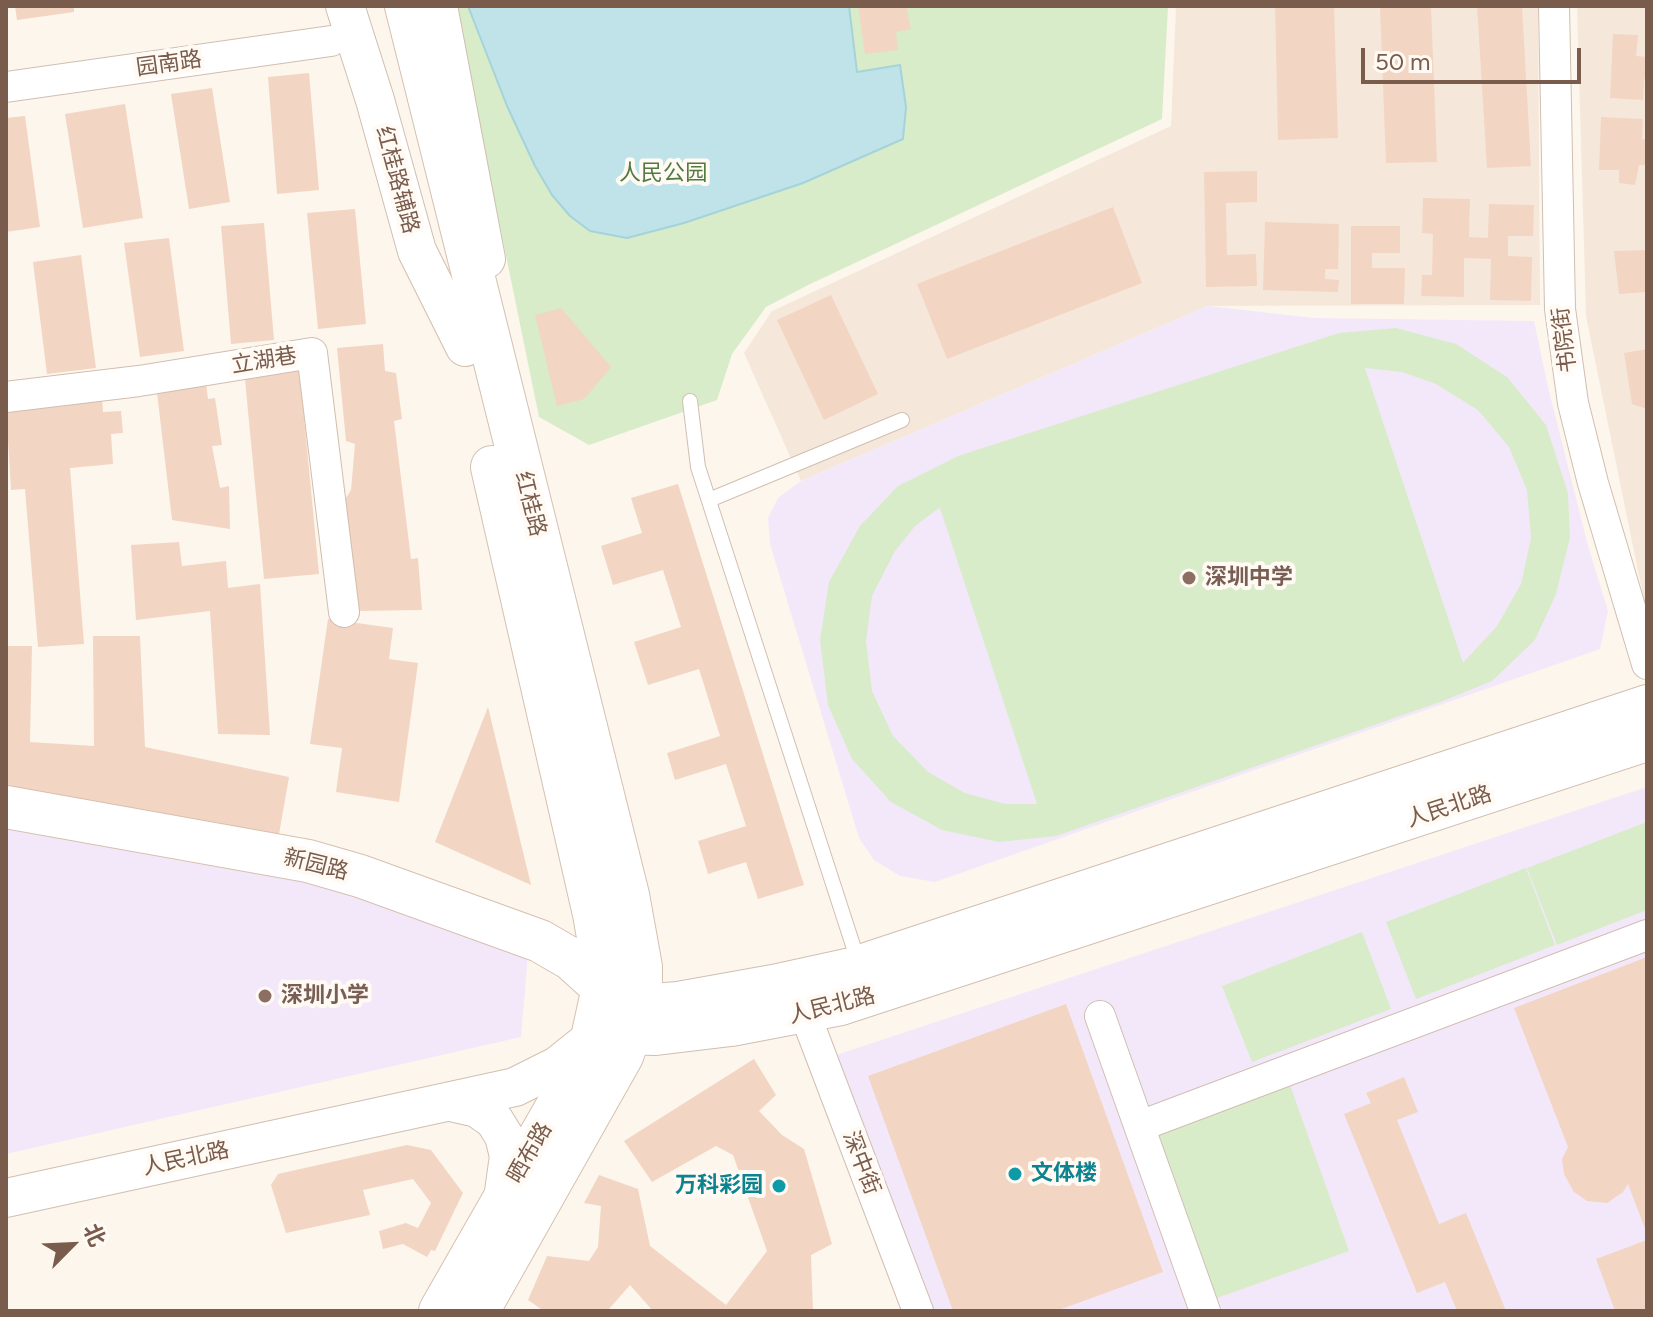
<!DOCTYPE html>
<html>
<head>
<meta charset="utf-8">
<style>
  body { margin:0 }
  #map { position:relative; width:1653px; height:1317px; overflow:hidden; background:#fdf6ec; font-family:Figtree,"Noto Sans SC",sans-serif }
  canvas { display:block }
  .frame { position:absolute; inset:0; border:8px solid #7a5c4d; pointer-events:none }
  .north { position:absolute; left:32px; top:1205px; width:80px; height:80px; -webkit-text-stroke:6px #fffaf3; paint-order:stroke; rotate:66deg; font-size:22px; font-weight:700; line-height:32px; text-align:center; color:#7a5c4d }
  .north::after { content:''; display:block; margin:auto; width:28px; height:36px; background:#7a5c4d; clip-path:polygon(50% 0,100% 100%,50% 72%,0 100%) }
  .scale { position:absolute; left:1361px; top:48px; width:220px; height:36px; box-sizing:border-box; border:4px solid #7a5c4d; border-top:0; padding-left:10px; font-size:24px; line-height:28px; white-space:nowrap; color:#7a5c4d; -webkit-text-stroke:6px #fffaf3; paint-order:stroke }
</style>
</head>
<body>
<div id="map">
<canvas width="1653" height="1317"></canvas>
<div class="frame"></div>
<div class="north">北</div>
<div class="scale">50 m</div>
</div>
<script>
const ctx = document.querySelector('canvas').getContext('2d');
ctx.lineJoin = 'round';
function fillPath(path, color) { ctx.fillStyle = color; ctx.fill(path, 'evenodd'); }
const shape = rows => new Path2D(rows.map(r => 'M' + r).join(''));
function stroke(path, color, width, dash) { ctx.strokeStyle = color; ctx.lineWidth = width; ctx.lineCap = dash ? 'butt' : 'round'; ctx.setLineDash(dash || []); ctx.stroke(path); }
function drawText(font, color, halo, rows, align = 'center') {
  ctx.font = font + ' Figtree,"Noto Sans SC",sans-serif'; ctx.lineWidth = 8; ctx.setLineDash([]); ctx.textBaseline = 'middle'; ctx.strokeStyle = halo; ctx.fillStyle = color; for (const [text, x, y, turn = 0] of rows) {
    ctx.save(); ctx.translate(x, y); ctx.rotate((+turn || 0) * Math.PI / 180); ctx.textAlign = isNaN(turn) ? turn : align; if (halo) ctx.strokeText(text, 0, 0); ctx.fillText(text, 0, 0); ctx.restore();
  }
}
fillPath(shape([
  [1176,6,1538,6,1540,305,1208,306,801,481,744,353,772,311,1171,126],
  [1577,6,1647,6,1647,615,1586,316]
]), '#f5e8da');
fillPath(shape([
  [1208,306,1314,318,1534,321,1548,387,1587,542,1608,611,1600,649,935,882,900,876,874,860,859,838,770,544,768,518,778,498,801,481],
  [1647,787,1647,1311,932,1311,830,1057],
  [6,828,69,836,180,861,285,872,528,955,521,1037,6,1154]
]), '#f3e8fa');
fillPath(shape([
  [455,6,1168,6,1162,119,808,285,766,307,732,354,717,400,589,445,539,417],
  [1396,328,1456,344,1507,377,1546,425,1568,493,1570,538,1556,594,1535,640,1492,681,1443,701,1056,836,999,842,942,830,891,802,852,759,828,705,820,640,829,582,860,526,898,486,958,456,1339,333],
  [1365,368,1402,372,1436,384,1478,410,1509,447,1527,490,1531,538,1521,584,1497,626,1463,663],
  [939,508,940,508,1037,804,1005,804,965,793,928,772,893,736,872,691,866,641,872,596,895,551,915,526],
  [1647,822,1647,910,1557,945,1527,868],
  [1526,868,1555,945,1416,999,1386,922],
  [1362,932,1391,1009,1252,1062,1222,986],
  [1290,1085,1349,1251,1217,1298,1158,1132]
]), '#d8ecc9');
const water = shape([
  [468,6,849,6,857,72,900,65,906,107,903,139,803,183,684,223,627,238,590,231,570,216,552,195,535,166,507,106,468,6]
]);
fillPath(water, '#bfe3e8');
stroke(water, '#a5d3da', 2);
fillPath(shape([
  [15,6,74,6,74,12,17,20],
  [858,6,906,6,911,29,896,32,898,50,865,54],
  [1275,6,1334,6,1338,138,1278,140],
  [1380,6,1431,6,1437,162,1386,163],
  [1477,6,1522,6,1531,166,1487,168],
  [1613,34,1638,35,1636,56,1647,57,1647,80,1644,79,1643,100,1610,98],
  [309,73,319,190,277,194,268,77],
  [212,88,230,202,189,209,171,94],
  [125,104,143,218,83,228,65,114],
  [25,116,40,227,6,232,6,118],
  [1601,117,1643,119,1642,139,1647,139,1647,165,1639,165,1635,185,1619,183,1619,170,1599,170],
  [1257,171,1257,202,1226,203,1227,255,1256,254,1257,286,1206,287,1204,172],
  [1423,198,1470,199,1469,237,1488,238,1489,204,1534,205,1533,236,1508,236,1508,256,1532,257,1531,301,1490,300,1491,259,1464,258,1464,297,1421,296,1422,275,1432,275,1433,234,1422,233],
  [1113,207,1142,283,947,359,917,284],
  [355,209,366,324,318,329,307,213],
  [1265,222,1339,224,1338,269,1325,269,1325,279,1339,280,1338,292,1263,290],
  [264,223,274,340,231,344,221,226],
  [1351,226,1400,226,1400,253,1372,253,1372,268,1405,268,1404,304,1351,304],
  [169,238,184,351,140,357,124,243],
  [1647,250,1647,292,1619,294,1614,251],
  [81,255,96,368,47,374,33,262],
  [831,295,878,394,824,420,777,320],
  [561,308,611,367,584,399,557,406,535,315],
  [383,344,385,371,396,373,402,419,394,421,411,559,418,558,422,610,355,611,337,512,351,490,355,444,346,441,337,348],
  [1647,349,1647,409,1632,404,1624,353],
  [299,364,319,574,264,579,244,369],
  [205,376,208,399,215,398,222,445,212,446,220,488,229,486,230,529,172,520,156,384],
  [102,398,103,412,121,411,123,433,111,434,113,464,70,468,84,644,38,647,25,489,11,490,6,406],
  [678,484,804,885,758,899,746,862,708,874,698,841,746,826,726,764,675,780,667,753,720,736,699,669,648,685,634,642,681,627,663,570,613,585,601,546,642,533,631,498],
  [179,542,182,566,226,561,228,588,260,584,270,735,218,734,210,611,136,620,131,545],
  [328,619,393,628,389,659,418,663,399,802,336,792,342,748,310,744],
  [93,636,140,636,145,747,289,777,278,840,6,799,6,646,32,646,30,742,94,746],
  [488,707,531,885,435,842],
  [1647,957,1647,1234,1628,1184,1623,1192,1607,1203,1587,1201,1574,1192,1564,1174,1562,1159,1568,1147,1514,1008],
  [1066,1004,1163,1272,1056,1311,953,1311,868,1076],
  [754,1059,776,1095,759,1111,782,1135,804,1149,832,1244,811,1255,813,1311,653,1311,630,1285,609,1309,603,1311,544,1311,528,1300,547,1256,589,1261,598,1247,601,1206,584,1203,599,1175,638,1189,650,1246,726,1305,767,1251,733,1155,716,1146,652,1182,624,1141],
  [1404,1077,1418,1112,1397,1120,1439,1224,1466,1213,1506,1311,1457,1311,1445,1282,1417,1293,1344,1114,1371,1103,1366,1093],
  [407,1145,431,1150,463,1193,435,1251,431,1250,427,1257,403,1244,383,1249,379,1231,406,1223,418,1228,431,1203,413,1179,363,1190,370,1215,286,1233,271,1185,278,1174],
  [1647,1240,1647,1311,1615,1311,1596,1259]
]), '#f3d5c3');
const service = shape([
  [690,401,698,467,859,964],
  [709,500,902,420]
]);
const minor = shape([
  [1554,6,1560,309,1573,403,1593,483,1647,664],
  [6,87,331,41],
  [6,397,139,381,312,353,344,612],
  [805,1014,918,1311],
  [1100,1016,1205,1311],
  [1140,1126,1647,935]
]);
const tertiary = shape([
  [345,6,375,100,417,251,465,347],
  [438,6,486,259],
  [614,996,628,1003,641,1004,678,1001,773,984,851,967,1647,704],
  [451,1102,477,1108,494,1120,504,1136,509,1156,503,1199],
  [6,1198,515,1087,557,1066,592,1038,610,1035,656,1036,731,1027,841,1006,1647,742]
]);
const secondary = shape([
  [406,6,628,895,641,967,641,1004,622,1056,478,1311],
  [6,807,308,861,360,876,540,941,571,959,603,988],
  [440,1311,571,1082,592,1038,603,988,603,966,594,914,492,467]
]);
stroke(service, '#d1beb0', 16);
stroke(minor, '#d1beb0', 32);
stroke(tertiary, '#d1beb0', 40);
stroke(secondary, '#d6c0b0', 44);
stroke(service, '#fff', 14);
stroke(minor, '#fff', 30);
stroke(tertiary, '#fff', 38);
stroke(secondary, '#fff', 42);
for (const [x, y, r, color] of [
  [1189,578,8,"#8d6e63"],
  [265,996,8,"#8d6e63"],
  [1015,1174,8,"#0f9aa8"],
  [779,1186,8,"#0f9aa8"]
]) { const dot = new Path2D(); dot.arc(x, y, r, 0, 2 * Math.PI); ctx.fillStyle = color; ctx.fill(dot); stroke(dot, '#fffaf3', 3); }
drawText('22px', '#7a5c4d', '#fffaf3', [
  ["园南路",169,64,-8],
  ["红桂路辅路",397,180,75],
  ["书院街",1565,340,-97],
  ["立湖巷",264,361,-9],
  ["红桂路",530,504,76],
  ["人民北路",1449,807,-18],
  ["新园路",316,865,14],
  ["人民北路",832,1006,-14],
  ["晒布路",530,1153,-60],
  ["人民北路",186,1159,-12],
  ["深中街",861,1163,69]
]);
drawText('22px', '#537a41', '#fffaf3', [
  ["人民公园",663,174]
]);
drawText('bold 22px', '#785e54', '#fffaf3', [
  ["深圳中学",1205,578],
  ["深圳小学",281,996]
], 'left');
drawText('bold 22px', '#0d838f', '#fffaf3', [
  ["文体楼",1031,1174],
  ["万科彩园",763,1186,"right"]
], 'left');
</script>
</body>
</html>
